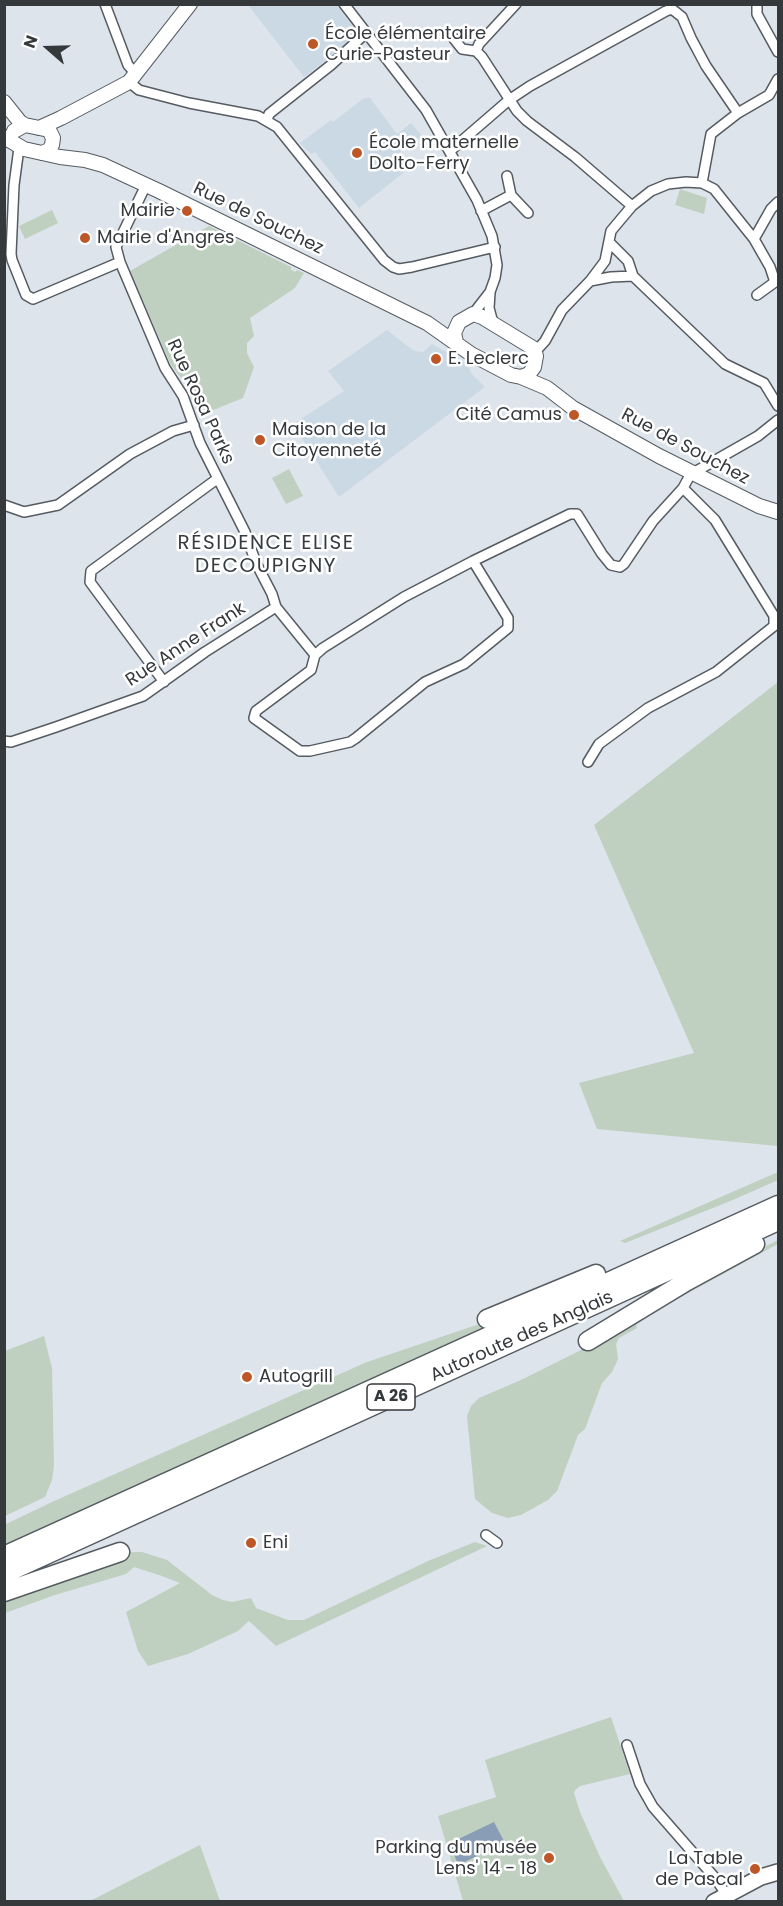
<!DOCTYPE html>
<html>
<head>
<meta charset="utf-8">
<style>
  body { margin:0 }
  #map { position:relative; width:783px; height:1906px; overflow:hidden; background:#dde4eb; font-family:Poppins,sans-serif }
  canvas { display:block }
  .frame { position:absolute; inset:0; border:6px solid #36393c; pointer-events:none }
  .north { position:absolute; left:18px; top:18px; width:60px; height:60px; -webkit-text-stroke:4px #fff; paint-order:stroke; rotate:290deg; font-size:16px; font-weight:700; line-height:24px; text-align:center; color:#36393c }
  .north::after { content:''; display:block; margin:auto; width:21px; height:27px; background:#36393c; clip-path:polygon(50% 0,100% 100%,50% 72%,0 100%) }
</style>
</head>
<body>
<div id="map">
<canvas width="783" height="1906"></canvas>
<div class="frame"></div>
<div class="north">N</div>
</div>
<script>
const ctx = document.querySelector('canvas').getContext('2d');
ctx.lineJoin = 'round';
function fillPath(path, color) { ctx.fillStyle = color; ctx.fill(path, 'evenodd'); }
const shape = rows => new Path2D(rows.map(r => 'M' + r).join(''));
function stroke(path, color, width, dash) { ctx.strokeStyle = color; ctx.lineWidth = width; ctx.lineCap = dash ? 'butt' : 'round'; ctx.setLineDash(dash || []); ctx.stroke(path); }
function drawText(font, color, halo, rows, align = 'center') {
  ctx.font = font + ' Poppins,sans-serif'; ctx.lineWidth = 5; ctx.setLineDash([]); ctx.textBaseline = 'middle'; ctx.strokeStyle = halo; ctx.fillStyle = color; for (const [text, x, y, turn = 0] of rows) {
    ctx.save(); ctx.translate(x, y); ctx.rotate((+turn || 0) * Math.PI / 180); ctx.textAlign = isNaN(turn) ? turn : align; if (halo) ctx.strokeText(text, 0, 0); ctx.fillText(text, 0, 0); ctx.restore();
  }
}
fillPath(shape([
  [275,4,336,5,360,35,304,77,248,5,273,6],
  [364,98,370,98,397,134,411,123,422,136,396,155,407,170,359,208,315,152,311,154,300,143,331,120,333,122],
  [387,330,414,351,423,352,432,344,468,364,471,373,485,387,339,497,293,424,344,391,328,371]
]), '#cbd9e5');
fillPath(shape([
  [680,189,707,198,704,214,675,205],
  [52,210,58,223,25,239,19,226],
  [209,226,291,267,291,270,295,272,297,270,304,273,295,288,250,318,254,336,247,343,247,353,254,367,243,398,206,413,204,408,197,410,185,383,171,365,130,271],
  [289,469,303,496,286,504,272,478],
  [778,682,778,1146,597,1129,579,1083,694,1053,594,825],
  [778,1172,778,1180,733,1200,625,1243,620,1241],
  [778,1240,778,1244,659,1309,636,1325,637,1328,619,1338,616,1344,618,1359,612,1372,602,1383,585,1429,578,1435,557,1491,548,1500,521,1515,508,1518,492,1513,475,1499,467,1416,471,1406,479,1398,521,1380,591,1345,709,1275],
  [512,1313,514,1317,356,1386,5,1547,4,1525,52,1502,367,1362],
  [44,1336,52,1368,54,1465,52,1480,45,1497,5,1516,5,1351],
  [475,1542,487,1546,276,1646,249,1621,238,1631,188,1654,148,1666,138,1651,126,1612,180,1583,162,1576,134,1567,126,1574,55,1595,5,1613,5,1598,131,1552,142,1552,167,1560,212,1595,223,1600,232,1602,251,1598,256,1608,288,1620,304,1620,428,1561],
  [611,1717,630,1774,580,1786,575,1790,574,1793,580,1812,600,1857,624,1901,463,1901,438,1816,496,1797,485,1760],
  [200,1845,220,1901,90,1901]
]), '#bfd0c0');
fillPath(shape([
  [494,1822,505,1843,458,1865,450,1843]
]), '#8a9db7');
const street = shape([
  [105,4,128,65,135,73],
  [344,4,426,110,477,200,492,236,497,265,495,278,490,292,473,314],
  [757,4,757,14,778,52],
  [672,9,682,17,691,38,706,66,738,113,711,134,702,183],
  [451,35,462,49,476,51,482,57,517,111,527,121,575,157,632,206],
  [476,51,479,44,516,4],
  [129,82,139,90,189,103,258,116,277,127,384,260,393,267,399,269,412,267,495,247],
  [738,113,769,95,778,79],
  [267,120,269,114,279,106,331,65,366,33],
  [19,148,14,185,11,254,12,260,26,295,33,299,120,262],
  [450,151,509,100,530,86,666,11,672,9],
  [507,176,511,195],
  [146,185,116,247,120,262,165,368,183,396,200,443,245,532,256,563,272,594,276,607,315,655],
  [481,211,511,195,528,213],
  [754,239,771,209,778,202],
  [610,243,628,261,633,276],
  [590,281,611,277,633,276,725,364,764,383,778,406],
  [490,293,489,308,493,323],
  [535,352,545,341,562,310,590,281,605,261,611,231,632,206,651,191,668,184,686,182,702,183,714,189,754,239,770,267,775,282,757,295],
  [4,505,24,512,58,505,130,454,173,431,194,425],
  [315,655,311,670,256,711,254,718,300,751,310,751,350,742,356,738,425,682,464,664,508,628,508,618,473,561],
  [315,655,323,648,404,597,473,561,570,514,577,514,602,554,611,565,620,567,624,564,653,521,683,488],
  [164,682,90,582,91,571,217,479],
  [4,741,11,742,56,727,143,696,205,652,276,607],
  [588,762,599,744,648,708,716,672,774,626,774,616,715,520,683,488,689,477,693,473,758,436,778,420],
  [486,1535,497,1543],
  [627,1745,640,1784,653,1807,716,1879,729,1899]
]);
const secondary = shape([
  [4,102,20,122,25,125],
  [39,128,61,118,129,82,190,4],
  [14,131,25,125,49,130,53,138,52,145,49,150,42,153],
  [4,137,24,149,60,157,85,160,103,165,159,191,427,323,471,354,511,375,521,377,547,388,573,408,659,456,759,506,778,512],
  [456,342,454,333,459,322,473,314,482,317,533,348,536,356,534,367,529,374,521,377]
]);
const primary = shape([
  [714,1902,761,1877,778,1872]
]);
const highway = shape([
  [487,1319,596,1274],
  [588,1341,687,1281,755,1244],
  [4,1556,778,1205],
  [4,1574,778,1221],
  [4,1592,120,1552]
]);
stroke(street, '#555b61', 12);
stroke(secondary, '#555b61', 16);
stroke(primary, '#555b61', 18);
stroke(highway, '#555b61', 21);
stroke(street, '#fff', 9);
stroke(secondary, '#fff', 14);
stroke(primary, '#fff', 15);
stroke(highway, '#fff', 18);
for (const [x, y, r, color] of [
  [313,44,6,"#bd5727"],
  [357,153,6,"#bd5727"],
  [187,211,6,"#bd5727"],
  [85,238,6,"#bd5727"],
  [436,359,6,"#bd5727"],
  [574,415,6,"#bd5727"],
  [260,440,6,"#bd5727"],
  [247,1377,6,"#bd5727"],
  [251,1543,6,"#bd5727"],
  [549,1858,6,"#bd5727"],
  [755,1869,6,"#bd5727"]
]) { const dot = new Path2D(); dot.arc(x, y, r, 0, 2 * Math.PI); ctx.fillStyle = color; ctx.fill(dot); stroke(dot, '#fff', 2); }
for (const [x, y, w] of [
  [391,1397,48]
]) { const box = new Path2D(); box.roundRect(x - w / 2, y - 13, w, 26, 4.5); ctx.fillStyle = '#fff'; ctx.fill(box); stroke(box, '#36393c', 1.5); }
drawText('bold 16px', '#36393c', null, [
  ["A 26",391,1397]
]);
drawText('18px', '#36393c', '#fff', [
  ["École élémentaire",325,34],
  ["Curie-Pasteur",325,55],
  ["École maternelle",369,143],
  ["Dolto-Ferry",369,164],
  ["Mairie",175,211,"right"],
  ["Mairie d'Angres",97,238],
  ["E. Leclerc",448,359],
  ["Cité Camus",562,415,"right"],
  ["Maison de la",272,430],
  ["Citoyenneté",272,451],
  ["Autogrill",259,1377],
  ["Eni",263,1543],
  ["Parking du musée",537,1848,"right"],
  ["Lens' 14 - 18",537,1869,"right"],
  ["La Table",743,1859,"right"],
  ["de Pascal",743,1880,"right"]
], 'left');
drawText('18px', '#36393c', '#fff', [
  ["Rue de Souchez",258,219,26],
  ["Rue Rosa Parks",200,402,65],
  ["Rue de Souchez",685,447,28],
  ["Rue Anne Frank",186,645,-33],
  ["Autoroute des Anglais",522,1337,-24]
]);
ctx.letterSpacing = '1.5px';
drawText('20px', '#363c41', '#fff', [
  ["RÉSIDENCE ELISE",266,544],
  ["DECOUPIGNY",266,567]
]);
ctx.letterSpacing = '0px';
</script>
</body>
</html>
